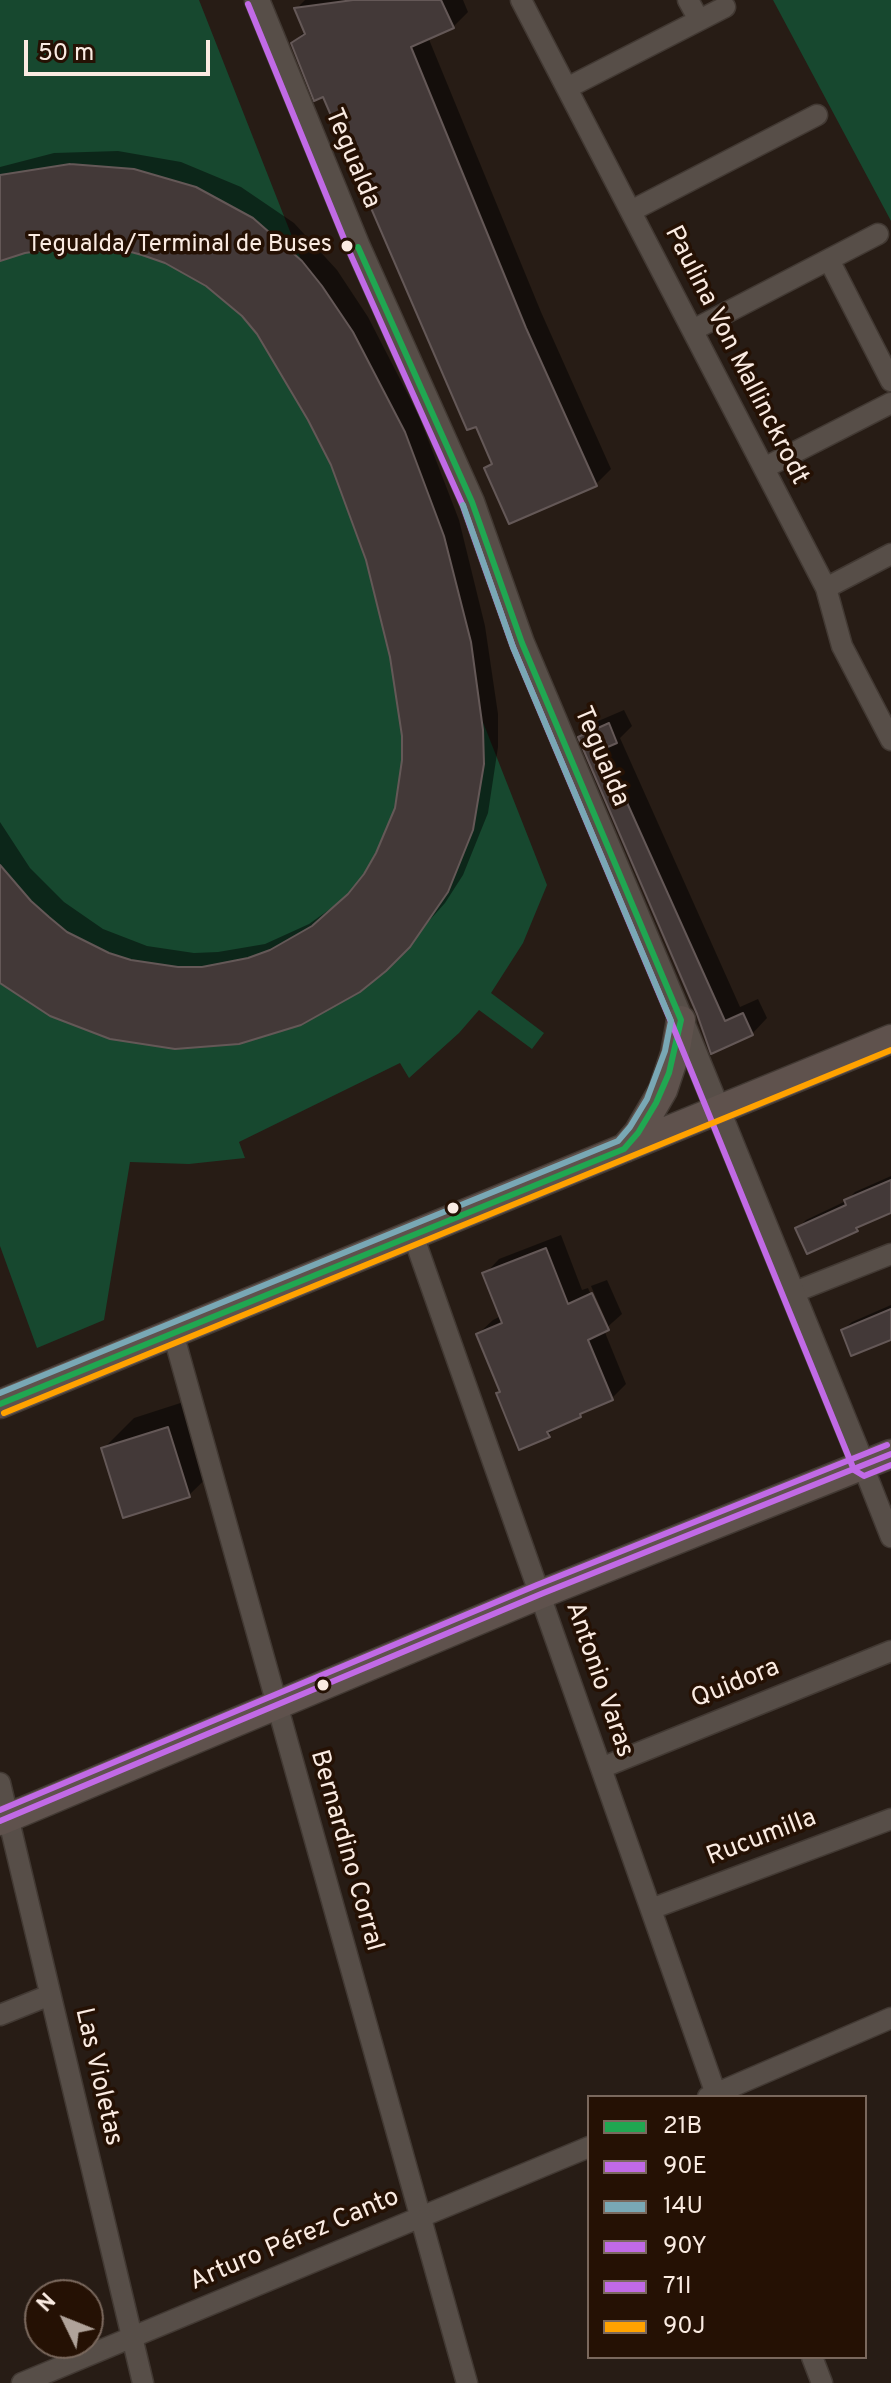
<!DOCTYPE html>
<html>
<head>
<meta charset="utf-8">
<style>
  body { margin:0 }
  #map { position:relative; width:891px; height:2383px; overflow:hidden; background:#271c15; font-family:Overpass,sans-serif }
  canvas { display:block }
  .legend { position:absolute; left:587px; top:2095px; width:280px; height:264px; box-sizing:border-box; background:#251104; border:2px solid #7a685d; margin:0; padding:10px 14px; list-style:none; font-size:24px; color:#faebe2 }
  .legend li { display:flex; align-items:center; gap:16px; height:40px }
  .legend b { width:40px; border:2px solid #7a685d }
  .north { position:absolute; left:24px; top:2279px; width:80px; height:80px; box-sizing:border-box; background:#251104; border:2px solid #7a685d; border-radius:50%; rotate:313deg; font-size:22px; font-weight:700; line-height:32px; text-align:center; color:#faebe2 }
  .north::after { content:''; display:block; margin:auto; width:28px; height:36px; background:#b0a39a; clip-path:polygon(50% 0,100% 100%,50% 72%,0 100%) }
  .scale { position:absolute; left:24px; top:40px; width:186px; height:36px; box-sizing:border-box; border:4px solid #faebe2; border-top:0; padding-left:10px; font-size:24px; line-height:28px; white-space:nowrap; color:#faebe2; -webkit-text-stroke:6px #251104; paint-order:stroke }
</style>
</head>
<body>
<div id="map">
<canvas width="891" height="2383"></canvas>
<ul class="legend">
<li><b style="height:10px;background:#20a751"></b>21B</li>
<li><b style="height:10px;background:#c16ae6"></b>90E</li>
<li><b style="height:10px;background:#79a8b5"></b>14U</li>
<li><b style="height:10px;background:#c16ae6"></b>90Y</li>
<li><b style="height:10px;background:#c16ae6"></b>71I</li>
<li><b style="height:10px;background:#ffa200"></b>90J</li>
</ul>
<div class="north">N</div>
<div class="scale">50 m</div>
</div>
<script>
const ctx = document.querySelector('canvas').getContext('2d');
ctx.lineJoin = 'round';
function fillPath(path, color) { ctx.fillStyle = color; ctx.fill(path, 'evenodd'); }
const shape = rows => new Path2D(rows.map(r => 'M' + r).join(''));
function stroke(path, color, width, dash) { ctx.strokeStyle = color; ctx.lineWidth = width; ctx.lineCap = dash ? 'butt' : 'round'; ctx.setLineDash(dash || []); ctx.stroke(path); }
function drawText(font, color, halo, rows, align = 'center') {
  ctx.font = font + ' Overpass,sans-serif'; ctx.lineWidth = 7; ctx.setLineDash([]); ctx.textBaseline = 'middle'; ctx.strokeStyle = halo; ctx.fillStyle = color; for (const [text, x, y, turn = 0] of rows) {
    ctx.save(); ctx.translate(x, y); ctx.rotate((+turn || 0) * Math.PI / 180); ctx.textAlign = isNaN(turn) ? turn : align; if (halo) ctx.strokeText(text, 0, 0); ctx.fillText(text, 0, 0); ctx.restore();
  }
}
fillPath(shape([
  [0,0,199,0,547,885,523,943,491,993,544,1033,532,1049,479,1010,459,1033,409,1078,400,1063,239,1142,245,1158,189,1164,130,1162,104,1320,37,1348,0,1246],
  [773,0,891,0,891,221]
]), '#17482f');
fillPath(shape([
  [305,0,463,0,468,12,453,27,428,37,541,312,611,469,596,484,486,468,493,461,477,424,324,94,293,43,306,30,297,8],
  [118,151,181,162,241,187,294,223,337,270,368,317,419,416,459,520,485,626,498,714,498,747,488,813,463,875,445,903,385,970,330,1009,301,1023,0,979,0,822,30,868,64,902,103,929,147,946,194,953,218,952,265,944,309,924,344,899,365,875,388,832,397,809,404,760,400,708,382,608,352,512,310,419,285,374,244,315,187,271,143,253,96,245,48,246,0,260,0,167,54,153],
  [624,710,632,726,620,738,740,1007,758,999,767,1018,752,1034,698,1013,580,738,596,722],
  [891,1176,891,1210,865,1222,856,1230,798,1228,806,1220,846,1201,855,1192],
  [561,1235,582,1290,588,1288,604,1325,608,1325,591,1286,607,1280,622,1314,604,1330,626,1384,612,1398,559,1424,548,1435,478,1334,493,1320,501,1316,485,1274,499,1259],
  [891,1305,891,1338,843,1330,852,1322],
  [199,1397,220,1465,189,1495,103,1449,134,1418]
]), '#0007');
const building = shape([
  [353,0,441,0,454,28,411,47,526,328,597,486,509,524,484,468,492,464,476,427,467,430,323,97,314,101,291,43,305,34,294,8,353,0],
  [70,164,134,169,196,187,253,218,302,261,322,286,353,332,405,432,444,536,471,642,483,730,484,764,473,830,448,892,410,947,386,971,360,992,301,1025,239,1044,175,1049,110,1039,50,1016,0,983,0,865,31,901,49,917,67,932,109,953,131,960,178,967,202,967,248,958,270,950,312,926,348,894,364,874,376,853,395,808,402,760,402,736,390,657,366,560,331,465,308,420,257,334,242,316,206,286,165,263,142,255,120,249,72,246,25,253,0,261,0,175,70,164],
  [609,723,617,743,603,749,725,1021,743,1013,753,1035,711,1054,697,1014,578,737,609,723],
  [891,1180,891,1213,856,1228,858,1231,807,1254,795,1228,846,1205,844,1200,891,1180],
  [546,1248,568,1304,592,1293,609,1330,588,1340,613,1400,580,1414,581,1417,547,1432,550,1437,519,1450,496,1393,500,1392,476,1334,502,1323,482,1273,546,1248],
  [891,1309,891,1340,851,1356,841,1330,891,1309],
  [168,1427,190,1497,123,1518,101,1448,168,1427]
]);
fillPath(building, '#433938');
stroke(building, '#645857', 2);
const minor = shape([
  [521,0,826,588,842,646,891,740],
  [688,0,699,20],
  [567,88,725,7],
  [631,211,817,115],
  [829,260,891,381],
  [693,330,878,234],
  [764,468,891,403],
  [826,588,891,554],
  [413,1235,717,2097],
  [792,1293,891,1254],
  [173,1333,467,2383],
  [863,1466,891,1537],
  [601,1768,891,1651],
  [0,1783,143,2383],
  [651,1909,891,1819],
  [0,2015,50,1995],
  [708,2097,891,2018],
  [812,2357,822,2383],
  [22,2383,589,2147]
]);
const tertiary = shape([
  [257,0,358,247,472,502,522,643,681,1020,863,1466]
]);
const secondary = shape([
  [625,1148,638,1133,663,1090,675,1054,681,1020],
  [0,1404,891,1039],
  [0,1821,541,1594,891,1454]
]);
stroke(minor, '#423933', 23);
stroke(tertiary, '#423933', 27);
stroke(secondary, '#423933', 31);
stroke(minor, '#574e48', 20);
stroke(tertiary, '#574e48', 24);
stroke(secondary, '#5f524d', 28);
stroke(shape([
  [0,1404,624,1149,638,1133,656,1103,669,1073,681,1020,522,643,472,502,358,247]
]), '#20a751', 6);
stroke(shape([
  [248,4,349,251,463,506,513,647,672,1024,854,1470,864,1476,891,1465]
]), '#c16ae6', 6);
stroke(shape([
  [0,1393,618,1141,630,1127,647,1099,665,1051,671,1021,513,647,463,505]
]), '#79a8b5', 6);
stroke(shape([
  [0,1821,541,1594,891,1454]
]), '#c16ae6', 6);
stroke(shape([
  [0,1810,537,1585,887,1445]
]), '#c16ae6', 6);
stroke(shape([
  [4,1413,891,1050]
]), '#ffa200', 6);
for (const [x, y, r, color] of [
  [347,246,7,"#faebe2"],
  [453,1208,7,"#faebe2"],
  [323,1685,7,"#faebe2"]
]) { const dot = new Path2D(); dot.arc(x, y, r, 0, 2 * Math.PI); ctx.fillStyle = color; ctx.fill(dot); stroke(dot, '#251104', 3); }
drawText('24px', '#faebe2', '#251104', [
  ["Tegualda/Terminal de Buses",332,246]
], 'right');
drawText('26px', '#faebe2', '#251104', [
  ["Tegualda",351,159,67],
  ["Paulina Von Mallinckrodt",735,356,63],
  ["Tegualda",600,757,67],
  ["Antonio Varas",598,1680,71],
  ["Quidora",736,1685,-22],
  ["Rucumilla",762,1839,-21],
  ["Bernardino Corral",345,1851,74],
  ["Las Violetas",97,2077,77],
  ["Arturo Pérez Canto",295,2241,-23]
]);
</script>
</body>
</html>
